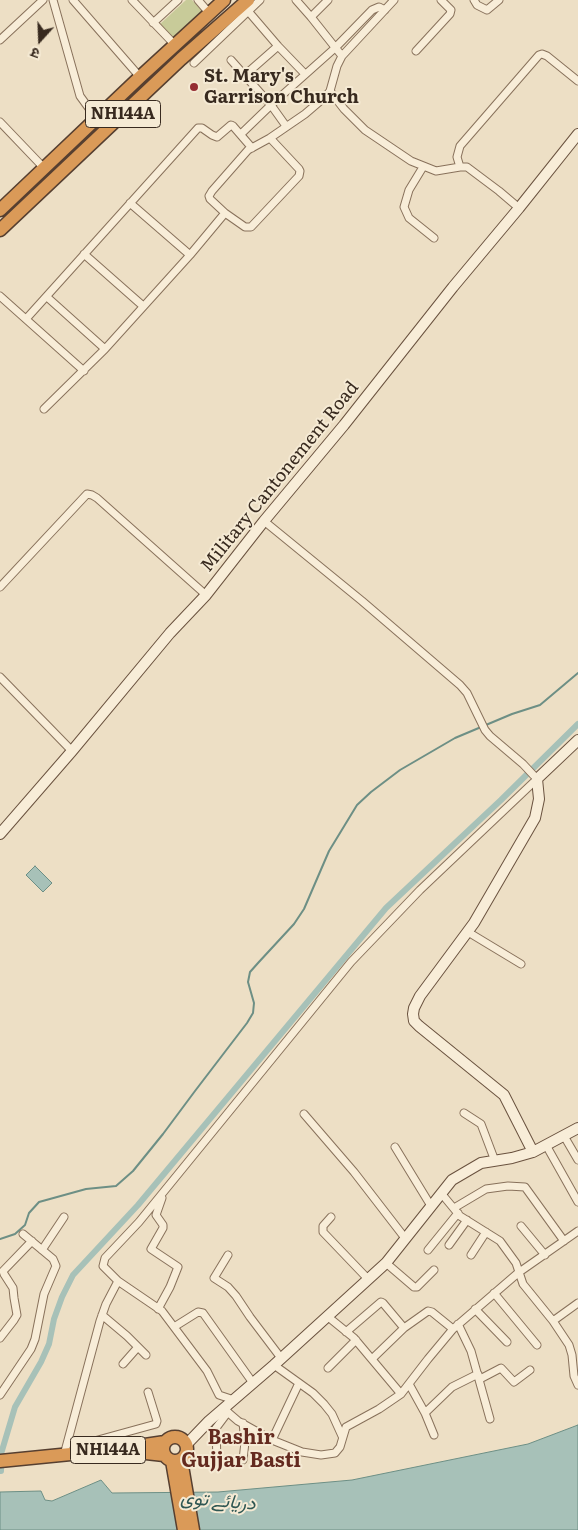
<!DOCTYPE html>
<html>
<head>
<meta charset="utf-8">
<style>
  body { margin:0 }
  #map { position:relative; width:578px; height:1530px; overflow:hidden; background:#eddfc5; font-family:Literata,"Noto Sans Devanagari",serif }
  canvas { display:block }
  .north { position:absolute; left:15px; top:15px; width:50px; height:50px; -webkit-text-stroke:4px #f5ead4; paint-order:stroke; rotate:200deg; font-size:14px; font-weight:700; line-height:20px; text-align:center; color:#382a1f }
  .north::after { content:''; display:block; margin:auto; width:18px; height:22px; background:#382a1f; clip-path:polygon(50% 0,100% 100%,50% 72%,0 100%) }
</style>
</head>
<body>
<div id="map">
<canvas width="578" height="1530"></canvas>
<div class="north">उ</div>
</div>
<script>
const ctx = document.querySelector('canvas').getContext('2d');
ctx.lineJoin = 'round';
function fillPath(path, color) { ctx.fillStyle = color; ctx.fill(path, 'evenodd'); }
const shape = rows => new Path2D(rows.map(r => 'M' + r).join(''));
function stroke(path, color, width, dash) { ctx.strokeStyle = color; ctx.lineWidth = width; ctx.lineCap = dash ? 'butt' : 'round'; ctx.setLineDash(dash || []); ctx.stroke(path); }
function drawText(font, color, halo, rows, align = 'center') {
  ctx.font = font + ' Literata,Vazirmatn,serif'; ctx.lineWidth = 4; ctx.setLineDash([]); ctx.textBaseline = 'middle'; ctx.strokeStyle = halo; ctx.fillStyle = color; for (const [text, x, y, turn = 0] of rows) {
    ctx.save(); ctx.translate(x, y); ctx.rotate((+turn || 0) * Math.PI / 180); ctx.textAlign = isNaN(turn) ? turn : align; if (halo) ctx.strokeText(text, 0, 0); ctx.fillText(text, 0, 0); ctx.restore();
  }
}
fillPath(shape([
  [186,0,192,0,202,11,172,38,159,25]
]), '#c8cb99');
const water = shape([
  [35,866,52,883,43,892,26,875,35,866],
  [578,1425,578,1530,0,1530,0,1492,41,1491,45,1500,52,1501,101,1480,112,1493,218,1492,352,1480,528,1444,578,1425]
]);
fillPath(water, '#a7c1b8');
stroke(water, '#6d8f85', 1);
stroke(shape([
  [0,1239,15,1234,25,1225,29,1213,39,1202,86,1189,116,1186,133,1171,163,1134,195,1091,247,1023,253,1013,254,1003,248,982,250,972,258,963,294,924,304,909,329,851,357,805,371,792,400,770,455,738,512,714,540,705,578,673],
  [0,1469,1,1471]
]), '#6d8f85', 2);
stroke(shape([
  [1,1471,1,1454,15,1407,41,1362,49,1344,54,1319,62,1297,73,1275,138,1205,386,908,501,800,578,724]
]), '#a7c1b8', 6);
const street = shape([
  [53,0,80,96,96,118],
  [73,0,140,77],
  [132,0,175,45],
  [198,0,210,14],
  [296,0,311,17,342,56],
  [474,0,477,5,487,10,499,0],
  [248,11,278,46,305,74],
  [311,17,328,0],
  [153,23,178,0],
  [0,40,43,0],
  [416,51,450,14,451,10,441,0],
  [231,60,271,105,286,126],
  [194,63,260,0],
  [245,75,278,46],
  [330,91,344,109,365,130,411,161,436,171,460,167,467,167,499,191,519,208],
  [0,122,44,168],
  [241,134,271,105,335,48,372,10,379,7,385,10],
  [423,167,409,190,404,207,409,218,434,238],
  [460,167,457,157,460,146,539,55,542,54,547,56,578,81],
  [130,203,190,255],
  [225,213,245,227,251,227,299,176,300,171,299,169,270,138],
  [84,254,143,306],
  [0,296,84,371],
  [47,297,105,349],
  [26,319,198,128,202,128,212,135,217,137,231,125,233,126,252,148],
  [44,409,105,349,190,255,225,213,210,199,209,196,212,191,248,150,270,138,305,114,326,96,330,91,337,66,342,56,394,0],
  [0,587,87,494,92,495,97,498,206,595],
  [0,677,72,751],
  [468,932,521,964],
  [464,1113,481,1124,495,1161],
  [304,1114,354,1172,405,1238],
  [564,1136,578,1160],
  [546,1145,578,1202],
  [395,1147,431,1206],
  [441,1193,460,1216,500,1241,516,1263,523,1284,553,1321,569,1345,572,1355,574,1376,578,1385],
  [454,1208,486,1189,508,1186,525,1187,564,1241],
  [331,1217,323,1226,323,1232,368,1279],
  [521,1226,545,1255],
  [449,1245,467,1220],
  [42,1250,64,1217],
  [428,1250,458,1213],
  [228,1255,214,1278,228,1287,236,1296,250,1317,281,1358],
  [471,1255,486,1232],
  [386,1263,414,1287,417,1287,434,1270],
  [118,1281,162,1311,207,1371,219,1395,234,1400],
  [494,1293,537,1345],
  [158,1309,170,1287,178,1267,151,1249,163,1228,163,1225,156,1215,162,1198],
  [475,1309,507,1342],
  [102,1315,127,1336,146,1355],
  [327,1316,354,1338,401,1394],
  [553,1321,578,1303],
  [458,1324,471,1351,490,1419],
  [174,1327,198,1312,203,1313,253,1383],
  [346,1332,381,1302,383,1303,404,1328],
  [0,1338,14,1320,17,1315,14,1298,13,1288,4,1274,3,1271,32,1241],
  [372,1359,404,1328,428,1311,432,1312,453,1329],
  [123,1364,138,1347],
  [274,1365,313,1393,324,1404,332,1414,342,1436],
  [328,1368,356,1340],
  [480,1379,501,1368,514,1382,530,1370],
  [409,1384,425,1413,434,1435],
  [0,1395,31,1349,35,1339,44,1294,56,1266,53,1259,23,1234],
  [224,1409,238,1421,272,1440,302,1452,321,1455,335,1453,340,1447,346,1427,379,1409,401,1394,428,1359,453,1329,518,1273,578,1231],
  [425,1413,452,1387,478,1374],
  [243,1423,245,1442,243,1460],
  [272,1440,299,1383],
  [68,1441,77,1444,87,1443,156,1424,157,1421,148,1392],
  [64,1455,100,1321,106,1304,118,1281,103,1266,105,1258,139,1222,351,962,420,890,537,779,523,764,490,736,485,730,467,693,460,685,362,601,264,521],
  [217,1462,216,1428,228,1412]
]);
const secondary = shape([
  [0,834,72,751,170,633,206,595,264,521,344,425,453,287,519,208,578,134],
  [533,1152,504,1095,419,1026,414,1021,413,1014,414,1008,420,996,474,923,535,818,539,799,537,779,578,740],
  [186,1445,209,1421,274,1365,386,1263,452,1180,481,1163,512,1158,533,1152,578,1128]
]);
const highway = shape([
  [0,210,140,77,224,0],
  [0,230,181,59,248,0],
  '163 1449a12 12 0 1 1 24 0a12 12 0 1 1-24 0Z',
  [137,1452,164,1455],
  [181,1460,193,1530],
  [0,1461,111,1450,165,1442],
  [172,1461,184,1530]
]);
stroke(street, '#88715b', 9);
stroke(secondary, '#6a523f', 12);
stroke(highway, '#563f30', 15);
stroke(street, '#f8edd8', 7);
stroke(secondary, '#f8edd8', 10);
stroke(highway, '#da9a58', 12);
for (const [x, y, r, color] of [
  [194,87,5,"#952d33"]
]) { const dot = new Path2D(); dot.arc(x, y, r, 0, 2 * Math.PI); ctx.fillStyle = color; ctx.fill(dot); stroke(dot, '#f5ead4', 2); }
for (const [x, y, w] of [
  [123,114,75],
  [108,1450,75]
]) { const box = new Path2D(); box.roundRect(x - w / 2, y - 13.5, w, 27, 4); ctx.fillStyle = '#f5ead4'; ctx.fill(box); stroke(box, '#382a1f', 1); }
drawText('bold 16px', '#382a1f', null, [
  ["NH144A",123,114],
  ["NH144A",108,1450]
]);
drawText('bold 18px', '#382a1f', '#f5ead4', [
  ["St. Mary's",204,77],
  ["Garrison Church",204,98]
], 'left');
drawText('18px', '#382a1f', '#f5ead4', [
  ["Military Cantonement Road",280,477,-51]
]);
drawText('italic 19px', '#2f5753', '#f5ead4', [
  ["دریائے توی",218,1501,5]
]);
drawText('bold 20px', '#642a1f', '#f5ead4', [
  ["Bashir",241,1438],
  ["Gujjar Basti",241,1461]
]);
</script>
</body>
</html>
